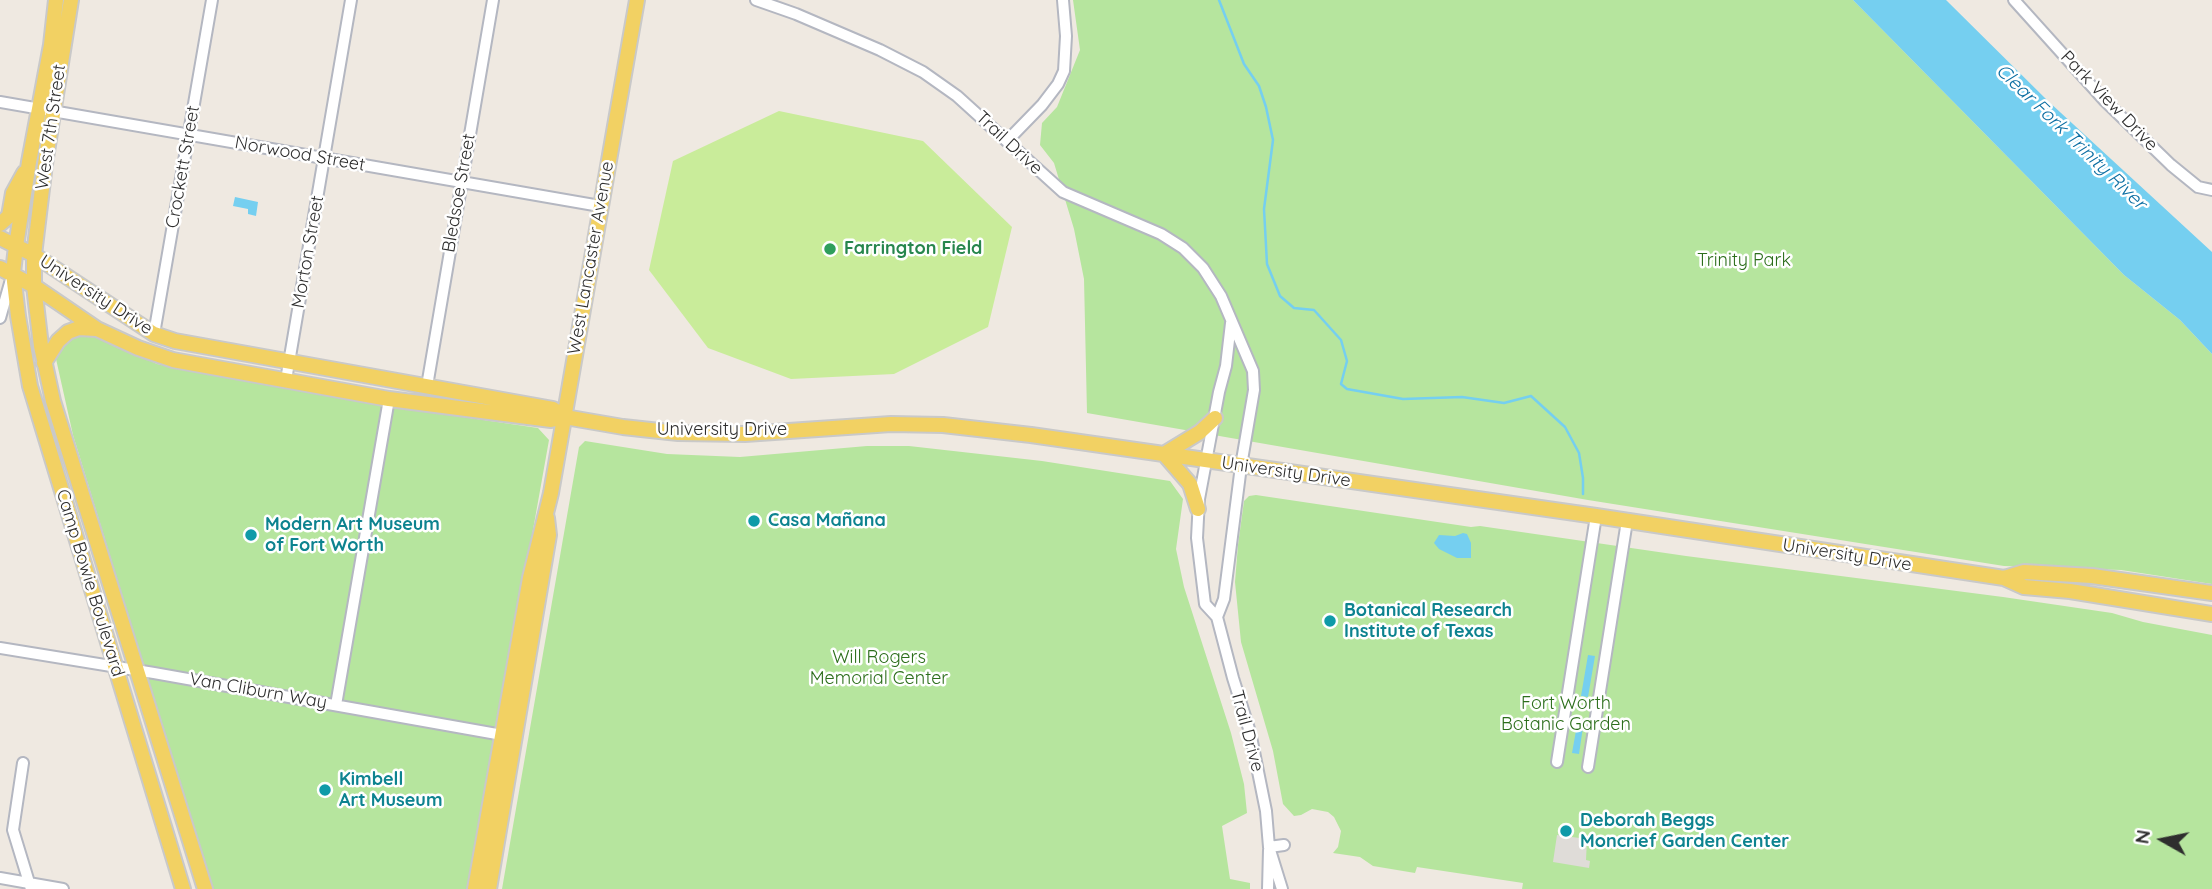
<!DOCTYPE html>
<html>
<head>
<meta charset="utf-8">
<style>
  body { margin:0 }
  #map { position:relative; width:2212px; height:889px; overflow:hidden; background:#efe9e1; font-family:Quicksand,sans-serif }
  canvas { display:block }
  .north { position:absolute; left:2128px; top:805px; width:70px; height:70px; -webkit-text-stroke:5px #fff; paint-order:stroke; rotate:279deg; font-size:19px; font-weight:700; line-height:28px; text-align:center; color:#2e2e2e }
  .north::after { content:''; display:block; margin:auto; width:24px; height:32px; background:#2e2e2e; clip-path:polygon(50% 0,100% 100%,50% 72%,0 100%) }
</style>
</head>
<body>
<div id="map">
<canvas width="2212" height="889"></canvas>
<div class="north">N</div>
</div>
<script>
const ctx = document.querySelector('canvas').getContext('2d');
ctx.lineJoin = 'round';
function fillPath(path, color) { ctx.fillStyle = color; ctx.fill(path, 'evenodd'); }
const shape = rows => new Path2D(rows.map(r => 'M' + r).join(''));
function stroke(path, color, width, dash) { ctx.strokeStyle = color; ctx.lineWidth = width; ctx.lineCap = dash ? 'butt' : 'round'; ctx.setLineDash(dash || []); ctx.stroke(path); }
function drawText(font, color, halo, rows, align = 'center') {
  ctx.font = font + ' Quicksand,sans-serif'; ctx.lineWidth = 5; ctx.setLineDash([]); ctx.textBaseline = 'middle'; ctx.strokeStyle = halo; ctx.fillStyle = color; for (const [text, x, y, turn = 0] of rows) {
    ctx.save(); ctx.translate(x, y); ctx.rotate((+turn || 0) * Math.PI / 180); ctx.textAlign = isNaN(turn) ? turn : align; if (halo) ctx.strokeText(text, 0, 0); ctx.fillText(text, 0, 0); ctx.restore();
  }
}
fillPath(shape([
  [1073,0,1853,0,2124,275,2180,320,2212,354,2212,584,2121,570,2004,566,1588,500,1087,413,1084,279,1074,229,1054,163,1040,145,1042,123,1057,107,1080,50],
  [89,332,157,364,381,405,538,428,549,440,469,889,212,889,73,435,56,359,60,343,66,336],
  [585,441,667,454,740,457,867,446,909,446,1042,461,1170,481,1183,499,1176,549,1184,587,1231,733,1244,784,1247,813,1222,826,1230,879,1250,883,1250,889,502,889,579,447],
  [1256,495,1471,527,1480,526,1686,556,2003,597,2112,613,2143,622,2212,635,2212,889,1522,889,1523,883,1417,867,1415,873,1373,866,1360,857,1333,853,1338,847,1341,831,1334,817,1328,812,1312,809,1301,815,1294,816,1283,804,1273,751,1241,642,1235,582,1238,545,1244,501,1249,496]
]), '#b6e59e');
fillPath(shape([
  [779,111,923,141,1012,227,988,327,894,374,791,379,708,348,649,270,673,161]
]), '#c9ec9a');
fillPath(shape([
  [1557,835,1587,839,1586,860,1590,861,1589,868,1553,862]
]), '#dfdcd8');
fillPath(shape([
  [1853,0,1946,0,2048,101,2212,252,2212,354,2180,320,2124,275],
  [235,197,258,202,256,216,248,214,248,209,233,206],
  [1463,533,1467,534,1471,543,1471,558,1457,558,1439,549,1434,543,1439,535,1455,536],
  [1588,655,1595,656,1588,697,1581,696],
  [1577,725,1583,727,1579,754,1572,753]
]), '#75cff0');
stroke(shape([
  [1219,0,1244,64,1259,86,1266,107,1273,140,1264,209,1267,264,1280,296,1294,308,1314,310,1341,340,1347,361,1341,384,1347,389,1403,399,1462,397,1504,403,1531,396,1565,427,1579,453,1583,478,1583,494]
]), '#75cff0', 2.5);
const minor = shape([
  [756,0,796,14,880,50,923,72,957,96,1063,192,1161,234,1183,248,1203,268,1221,296,1253,371,1254,390,1241,466,1224,599,1217,617],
  [2014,0,2105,101,2171,165,2198,187,2212,190],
  [0,102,600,206],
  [1008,140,1042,105,1058,84,1064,71,1066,36,1063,0],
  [0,318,12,276],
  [1231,323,1226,366,1219,392,1199,499,1197,538,1205,604,1217,617,1233,678,1250,732,1266,811,1269,847,1282,889],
  [154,334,212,0],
  [286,380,351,0],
  [427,386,493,0],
  [0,648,154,673,508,736],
  [336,705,389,399],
  [1557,762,1596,516],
  [23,763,13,830,31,889],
  [1588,767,1627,521],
  [1269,847,1284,845],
  [0,878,63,889],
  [1268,889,1269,850]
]);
const major = shape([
  [56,0,51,45,29,162,16,246,13,273,18,316,30,386,183,889],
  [71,0,45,164,34,255,34,286,41,346,53,401,205,889],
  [0,224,9,216,13,193,24,173],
  [0,238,34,255,154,334,175,341,553,409,565,417,623,427,678,433,745,434,891,424,943,425,1031,435,1596,516,2004,578,2024,587,2070,591,2212,614],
  [0,268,34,286,97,329,138,348,173,360,389,399,551,420,565,417],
  [44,363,58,341,68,332,79,328,96,329],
  [1164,454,1190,484,1198,509],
  [1164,454,1200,432,1215,418],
  [2004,578,2024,572,2092,576,2212,593],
  [475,889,530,578,551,493,637,0],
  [489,889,549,535,547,518]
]);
stroke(minor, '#b4b7c1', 14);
stroke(major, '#c9c9c9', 18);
stroke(minor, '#fff', 10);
stroke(major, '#f2d163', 14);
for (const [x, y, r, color] of [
  [830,249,7,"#2e9e5b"],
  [754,521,7,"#0f9aa8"],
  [251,535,7,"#0f9aa8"],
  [1330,621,7,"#0f9aa8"],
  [325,790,7,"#0f9aa8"],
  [1566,831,7,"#0f9aa8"]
]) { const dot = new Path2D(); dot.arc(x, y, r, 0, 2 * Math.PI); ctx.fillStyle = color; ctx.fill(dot); stroke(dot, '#fff', 2.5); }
drawText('18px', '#2e2e2e', '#fff', [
  ["Park View Drive",2109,101,46],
  ["West 7th Street",51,127,-82],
  ["Trail Drive",1009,143,43],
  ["Norwood Street",300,154,10],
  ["Crockett Street",183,167,-80],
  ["Bledsoe Street",459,193,-80],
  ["Morton Street",308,252,-80],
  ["West Lancaster Avenue",591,258,-80],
  ["University Drive",96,295,33],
  ["University Drive",722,430],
  ["University Drive",1286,472,8],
  ["University Drive",1847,555,9],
  ["Camp Bowie Boulevard",90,583,73],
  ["Van Cliburn Way",258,691,10],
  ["Trail Drive",1247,731,75]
]);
drawText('bold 18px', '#27864d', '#fff', [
  ["Farrington Field",844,249]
], 'left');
drawText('18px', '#2c6e1b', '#fff', [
  ["Trinity Park",1744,261],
  ["Will Rogers",879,658],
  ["Memorial Center",879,679],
  ["Fort Worth",1566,704],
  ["Botanic Garden",1566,725]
]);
drawText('bold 18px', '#0d838f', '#fff', [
  ["Casa Mañana",768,521],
  ["Modern Art Museum",265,525],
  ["of Fort Worth",265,546],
  ["Botanical Research",1344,611],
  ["Institute of Texas",1344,632],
  ["Kimbell",339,780],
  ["Art Museum",339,801],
  ["Deborah Beggs",1580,821],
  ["Moncrief Garden Center",1580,842]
], 'left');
drawText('italic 19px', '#0d6fa3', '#fff', [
  ["Clear Fork Trinity River",2071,137,44]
]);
</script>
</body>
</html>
